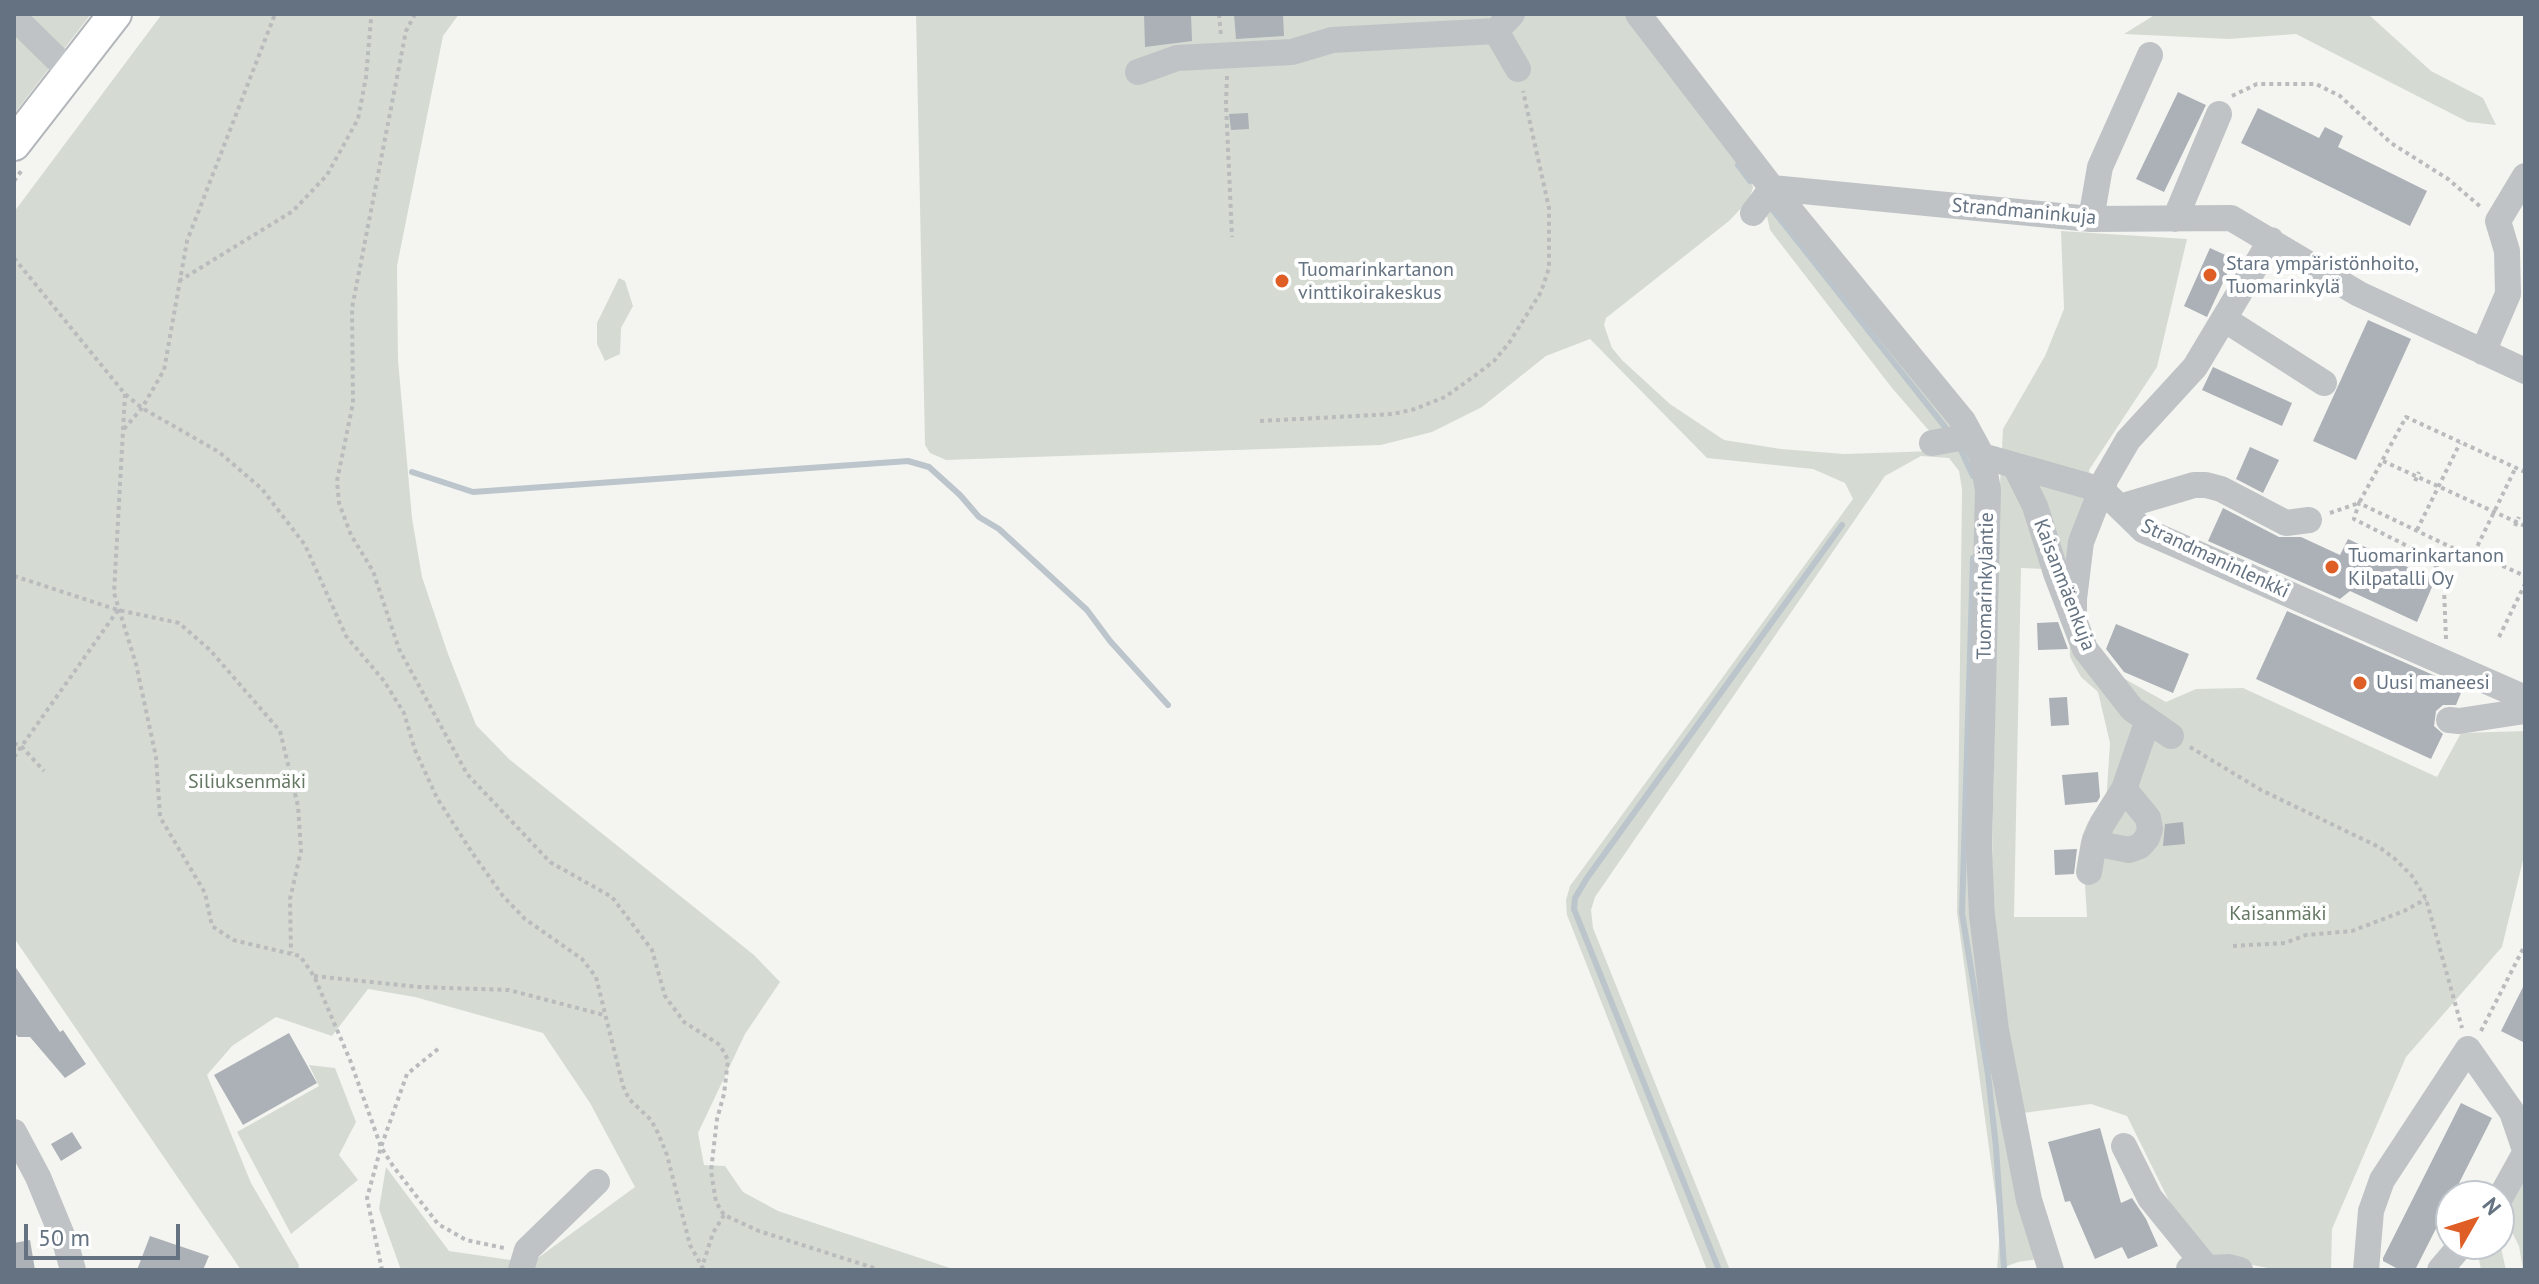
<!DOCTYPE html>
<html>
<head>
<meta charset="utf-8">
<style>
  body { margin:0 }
  #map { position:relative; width:2539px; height:1284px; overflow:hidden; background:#f4f5f0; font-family:"PT Sans",sans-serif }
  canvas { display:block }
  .frame { position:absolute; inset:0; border:16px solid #647281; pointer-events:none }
  .north { position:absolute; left:2435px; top:1180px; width:80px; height:80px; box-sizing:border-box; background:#fff; border:2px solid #c1c7cd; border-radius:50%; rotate:51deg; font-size:22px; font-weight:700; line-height:32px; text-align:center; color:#647281 }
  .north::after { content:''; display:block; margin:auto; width:28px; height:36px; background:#df5e26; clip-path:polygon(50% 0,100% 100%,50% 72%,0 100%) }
  .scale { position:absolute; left:24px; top:1224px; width:156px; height:36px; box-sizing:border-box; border:4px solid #647281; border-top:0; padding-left:10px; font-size:24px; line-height:28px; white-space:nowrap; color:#647281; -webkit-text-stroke:6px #fff; paint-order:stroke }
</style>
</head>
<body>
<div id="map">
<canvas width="2539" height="1284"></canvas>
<div class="frame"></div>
<div class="north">N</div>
<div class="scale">50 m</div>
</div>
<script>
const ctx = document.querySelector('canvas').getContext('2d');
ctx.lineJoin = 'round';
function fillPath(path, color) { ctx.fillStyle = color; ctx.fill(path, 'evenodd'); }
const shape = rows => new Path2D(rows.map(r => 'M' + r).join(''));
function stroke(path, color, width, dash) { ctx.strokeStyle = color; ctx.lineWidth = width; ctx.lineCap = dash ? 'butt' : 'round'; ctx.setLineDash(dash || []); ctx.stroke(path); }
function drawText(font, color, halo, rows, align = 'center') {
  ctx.font = font + ' "PT Sans",sans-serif'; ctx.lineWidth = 8; ctx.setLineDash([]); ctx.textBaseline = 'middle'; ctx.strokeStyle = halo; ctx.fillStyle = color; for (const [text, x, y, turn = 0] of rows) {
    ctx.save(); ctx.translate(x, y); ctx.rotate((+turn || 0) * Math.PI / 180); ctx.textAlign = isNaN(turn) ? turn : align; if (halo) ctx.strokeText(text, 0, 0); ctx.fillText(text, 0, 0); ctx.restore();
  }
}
fillPath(shape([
  [14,14,91,14,14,114],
  [162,14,459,14,443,36,397,266,398,360,412,518,422,577,448,654,476,725,509,759,754,955,780,982,745,1034,698,1133,704,1165,725,1166,743,1192,778,1211,956,1270,401,1270,379,1209,386,1167,449,1251,531,1263,635,1187,590,1103,543,1033,415,997,368,989,332,1036,276,1017,232,1046,207,1075,251,1183,299,1265,298,1270,241,1270,14,938,14,212],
  [916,14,1628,14,1752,182,1753,188,1748,201,1729,221,1606,318,1604,325,1612,348,1623,361,1670,404,1724,440,1781,449,1844,454,1965,450,1977,475,1971,881,2038,1259,2018,1262,1997,1270,2000,1229,1957,912,1962,489,1959,471,1949,458,1921,456,1885,476,1595,897,1591,910,1593,928,1730,1270,1707,1270,1567,915,1566,900,1570,886,1853,499,1845,483,1813,469,1707,458,1590,339,1546,356,1482,407,1432,432,1381,445,946,460,930,453,925,445],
  [2156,14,2368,14,2431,71,2483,98,2496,125,2468,122,2296,34,2229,39,2124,34],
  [1772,207,1951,425,1951,431,1931,433,1892,388,1770,230,1767,216],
  [2061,231,2187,239,2157,367,2089,470,2096,533,2078,602,2100,665,2166,702,2196,689,2243,688,2437,777,2461,733,2525,731,2525,852,2502,947,2406,1057,2332,1229,2331,1270,2278,1270,2227,1260,2213,1261,2176,1215,2127,1116,2091,1104,2023,1113,1998,973,1992,861,1999,503,2003,429,2045,356,2064,309],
  [2021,568,2045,569,2069,619,2070,657,2081,677,2098,692,2110,743,2106,804,2088,822,2082,836,2087,917,2014,917],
  [619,278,625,281,633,306,621,328,620,354,605,361,597,344,597,323],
  [309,1065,335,1068,356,1122,339,1155,358,1180,291,1234,237,1132,319,1086],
  [2525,1178,2525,1268,2523,1270,2519,1246,2513,1234,2502,1227,2499,1235,2499,1217],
  [2499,1239,2506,1270,2481,1270,2478,1254,2484,1244,2499,1244]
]), '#d5dbd2');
stroke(shape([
  [1738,165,1750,181],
  [1772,209,1949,432],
  [1961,450,1973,476],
  [412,472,473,492,908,461,929,467,960,495,979,517,999,529,1087,610,1110,641,1168,705],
  [1973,558,1962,913,1988,1074,1996,1147,2004,1268],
  [1719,1270,1574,909,1575,898,1587,878,1842,525]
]), '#bbc5cb', 6);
fillPath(shape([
  [1144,14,1191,14,1192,41,1145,47],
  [1234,14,1283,14,1284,36,1236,39],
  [2178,92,2206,105,2164,192,2136,179],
  [2258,108,2319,138,2325,127,2343,136,2338,147,2427,191,2410,226,2241,143],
  [1248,113,1249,129,1231,130,1229,114],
  [2210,248,2234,259,2207,317,2184,306],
  [2368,320,2411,339,2356,460,2313,441],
  [2213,367,2292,403,2282,426,2202,390],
  [2250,447,2279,460,2263,493,2236,479],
  [2223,508,2279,537,2301,537,2340,555,2348,539,2435,580,2417,622,2350,591,2340,599,2208,541],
  [2287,611,2463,688,2456,705,2443,705,2436,711,2434,726,2443,734,2431,759,2256,679],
  [2058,622,2068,649,2038,650,2037,623],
  [2116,624,2189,654,2173,693,2124,672,2106,649],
  [2067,697,2069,725,2051,726,2049,698],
  [2098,772,2100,797,2097,802,2065,805,2062,775],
  [2183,822,2185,844,2163,846,2165,824],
  [2077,849,2074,874,2055,875,2054,850],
  [14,965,60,1032,63,1030,86,1064,65,1078,30,1037,18,1037,14,1032],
  [2525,983,2525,1043,2501,1031],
  [289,1033,317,1083,243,1125,214,1075],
  [2461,1103,2492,1118,2415,1270,2400,1270,2383,1261,2383,1258],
  [2100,1128,2121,1203,2132,1198,2146,1219,2158,1246,2128,1259,2122,1247,2095,1259,2070,1201,2065,1202,2048,1142],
  [72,1132,82,1148,61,1161,51,1144],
  [150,1236,209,1256,203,1270,137,1270],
  [30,1240,35,1270,14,1270,14,1243]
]), '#abb1b6');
const major = shape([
  [14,144,115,14]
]);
stroke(major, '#b2b6ba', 36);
stroke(shape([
  [415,14,406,31,352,308,353,403,337,481,339,503,351,535,373,571,399,649,467,774,550,862,612,897,652,950,665,996,684,1022,720,1045,728,1060,724,1094,717,1119,711,1171,716,1202,724,1215,759,1231,880,1270],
  [1219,14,1221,36],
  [1227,76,1226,104,1232,237],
  [2232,96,2257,84,2316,84,2340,96,2391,143,2448,179,2482,208],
  [14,181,22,170],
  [14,258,125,394,142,408,219,452,262,489,305,545,346,636,384,681,404,713,415,750,437,798,473,854,503,896,525,919,582,959,596,977,623,1086,629,1099,651,1120,658,1133,667,1155,690,1245,704,1270],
  [179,281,293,211,327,175,358,119,366,77,371,19,369,14],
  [125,394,114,593,136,664,156,757,160,817,205,893,212,926,233,940,300,956,314,976,350,1060,381,1147,367,1198,382,1270],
  [1260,421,1393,414,1415,409,1445,397,1473,377,1494,361,1509,343,1541,292,1549,268,1549,208,1523,91],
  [124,429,142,408,164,370,187,241,275,14],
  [2383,461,2525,526],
  [2415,481,2419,472],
  [2330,513,2359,503,2406,417,2525,472],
  [2515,526,2519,517],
  [2417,530,2460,443],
  [2474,553,2516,467],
  [14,576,118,610,179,623,210,650,280,731,298,806,301,851,290,899,291,953],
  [2499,637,2525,584],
  [2446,639,2444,589,2439,570,2427,556,2354,519,2359,503,2459,551,2474,553,2525,576],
  [14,743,22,747,44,771],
  [2190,747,2261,790,2379,847,2395,859,2412,876,2426,899,2462,1028],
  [14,757,118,610],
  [2233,946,2285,943,2306,935,2352,931,2404,911,2426,899],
  [314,976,419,987,509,990,604,1015],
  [2481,1031,2525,945],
  [438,1049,407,1074,381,1147,393,1166,438,1224,466,1240,504,1248],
  [701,1270,713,1233,724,1215]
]), '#b9bbbd', 4, [4, 4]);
stroke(shape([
  [1638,14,1772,188,1963,421,1982,456,1988,490,1979,849,1982,915,1996,1030,2029,1200,2051,1270],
  [14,17,70,72],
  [1496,31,1518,69],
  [1138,72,1177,58,1292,52,1332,40,1496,31,1512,14],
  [1753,213,1772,188,2091,219,2231,218,2359,294,2525,371],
  [2091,219,2100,167,2150,55],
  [2175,219,2219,114],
  [2224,319,2324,383],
  [2483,352,2508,294,2507,251,2498,221,2525,176],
  [1932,443,1971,436],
  [1982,456,2102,490,2143,530,2525,698],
  [2015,466,2035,506,2056,573,2085,649,2132,709,2171,736],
  [2120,507,2194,485,2206,485,2221,489,2286,523,2309,520],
  [2074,620,2074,599,2081,542,2106,478,2128,440,2195,367,2271,240],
  [2449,720,2459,721,2525,711],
  [2094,843,2129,850,2140,846,2147,838,2150,829,2148,818,2124,789],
  [2089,872,2094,843,2102,824,2124,789,2148,720],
  [14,1132,38,1177,66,1245,73,1270],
  [2124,1146,2150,1198,2207,1268],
  [2499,1200,2525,1153],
  [2189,1269,2229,1267,2240,1270],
  [521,1270,527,1250,597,1182],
  [2366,1270,2371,1211,2382,1180,2468,1049,2512,1112,2525,1150],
  [2440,1270,2462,1244]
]), '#bfc3c6', 26);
stroke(major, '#fff', 32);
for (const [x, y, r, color] of [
  [2210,275,8,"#df5e26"],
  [1282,281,8,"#df5e26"],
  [2332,567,8,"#df5e26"],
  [2360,683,8,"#df5e26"]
]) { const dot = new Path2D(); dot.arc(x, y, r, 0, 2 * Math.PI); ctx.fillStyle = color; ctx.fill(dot); stroke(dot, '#fff', 3); }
drawText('20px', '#647281', '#fff', [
  ["Strandmaninkuja",2024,212,5],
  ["Strandmaninlenkki",2215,559,25],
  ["Kaisanmäenkuja",2064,585,69],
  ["Tuomarinkyläntie",1986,586,-89]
]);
drawText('20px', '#647281', '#fff', [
  ["Stara ympäristönhoito,",2226,264],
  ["Tuomarinkylä",2226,287],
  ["Tuomarinkartanon",1298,270],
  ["vinttikoirakeskus",1298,293],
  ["Tuomarinkartanon",2348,556],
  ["Kilpatalli Oy",2348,579],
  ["Uusi maneesi",2376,683]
], 'left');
drawText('20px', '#657863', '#fff', [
  ["Siliuksenmäki",247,782],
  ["Kaisanmäki",2278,914]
]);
</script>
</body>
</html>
